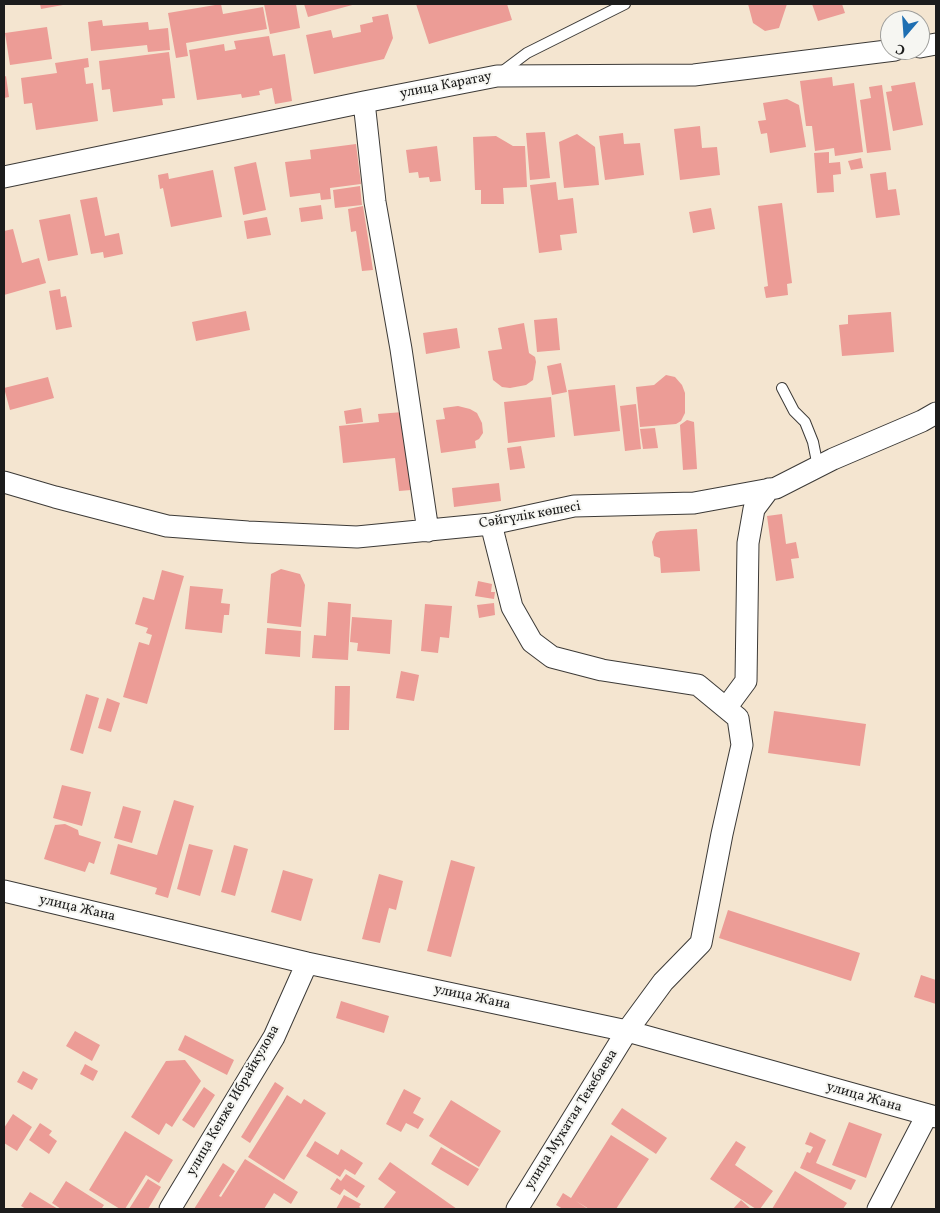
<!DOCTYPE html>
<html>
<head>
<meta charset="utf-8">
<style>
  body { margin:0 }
  #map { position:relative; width:940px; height:1213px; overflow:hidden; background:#f4e5d0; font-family:Vollkorn,serif }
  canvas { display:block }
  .frame { position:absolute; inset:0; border:5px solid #1c1c1c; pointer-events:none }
  .north { position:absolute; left:880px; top:10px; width:50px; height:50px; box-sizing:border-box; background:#f6f6f2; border:1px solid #9f9f9c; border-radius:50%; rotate:198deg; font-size:14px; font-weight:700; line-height:20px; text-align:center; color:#1c1c1c }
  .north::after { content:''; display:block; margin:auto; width:18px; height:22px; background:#1f6fb2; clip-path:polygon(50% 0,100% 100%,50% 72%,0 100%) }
</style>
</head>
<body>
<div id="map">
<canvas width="940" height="1213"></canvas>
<div class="frame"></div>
<div class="north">С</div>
</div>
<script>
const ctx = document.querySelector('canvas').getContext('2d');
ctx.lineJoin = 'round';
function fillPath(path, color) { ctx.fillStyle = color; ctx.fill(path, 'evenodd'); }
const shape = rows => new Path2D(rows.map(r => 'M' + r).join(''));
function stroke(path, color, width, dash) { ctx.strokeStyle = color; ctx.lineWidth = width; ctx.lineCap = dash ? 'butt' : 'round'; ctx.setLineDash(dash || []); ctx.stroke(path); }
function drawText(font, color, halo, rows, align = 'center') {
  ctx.font = font + ' Vollkorn,serif'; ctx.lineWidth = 4; ctx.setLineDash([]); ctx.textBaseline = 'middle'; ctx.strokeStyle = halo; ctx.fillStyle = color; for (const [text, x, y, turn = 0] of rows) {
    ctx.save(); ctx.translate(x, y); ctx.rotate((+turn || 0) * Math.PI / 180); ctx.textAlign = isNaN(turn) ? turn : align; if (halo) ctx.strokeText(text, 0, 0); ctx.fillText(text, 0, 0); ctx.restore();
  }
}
fillPath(shape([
  [40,4,63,4,63,5,41,9],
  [221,4,223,14,263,7,267,29,186,43,188,56,176,58,168,13],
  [264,4,296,4,300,28,270,34],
  [304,4,356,4,308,17],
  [416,4,507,4,512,20,429,44],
  [748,4,787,4,779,28,765,31,753,23],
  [812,4,842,4,845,13,818,21],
  [388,14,393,38,384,59,314,74,306,35,331,30,333,38,361,32,360,25,373,22,372,17],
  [102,20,103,26,148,22,149,30,168,28,170,50,148,52,147,45,91,51,88,22],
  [47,27,52,59,10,65,5,33],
  [269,36,273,56,285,54,292,101,275,104,272,88,259,91,260,95,242,98,241,94,197,100,189,50,224,44,225,51,236,49,234,41],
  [169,52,175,98,162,99,163,105,113,112,110,89,102,90,99,61],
  [88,58,89,67,84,68,86,84,93,83,98,121,36,130,32,103,24,104,21,78,57,73,55,63],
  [6,76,9,97,4,98,4,77],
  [832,77,833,86,854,83,863,152,835,156,834,148,815,151,812,126,806,126,800,81],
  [915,82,923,125,893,131,886,92,892,91,891,86],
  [882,85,891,150,867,153,860,100,871,98,869,87],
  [787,99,799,105,806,147,770,153,767,133,761,134,758,121,766,120,763,103],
  [700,126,702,148,717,147,720,175,680,180,674,129],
  [545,132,550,178,530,180,526,133],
  [623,133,624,144,640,143,644,175,605,180,599,136],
  [577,134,595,147,599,185,564,188,559,142],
  [496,136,513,146,525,146,527,187,503,188,504,204,481,204,481,190,475,190,473,137],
  [356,144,361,184,330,188,331,199,321,200,320,193,290,197,285,162,311,159,310,150],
  [437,146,441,181,430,182,429,177,419,178,418,172,409,173,406,150],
  [829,152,829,163,840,162,841,174,833,175,834,192,817,193,814,153],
  [861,158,863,168,851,170,848,161],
  [256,162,266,210,243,215,234,167],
  [213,170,222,217,171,227,163,188,160,189,158,175,168,173,169,179],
  [886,172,888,190,896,189,900,215,876,218,870,174],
  [556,182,558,200,573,198,577,233,560,235,562,250,539,253,530,185],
  [360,186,362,205,335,208,333,190],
  [97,197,105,236,119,233,123,254,104,258,103,252,91,254,80,200],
  [782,203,792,283,787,284,788,295,766,298,764,287,768,286,758,206],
  [321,205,323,219,301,222,299,208],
  [363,206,373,270,362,271,356,231,351,232,348,209],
  [711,208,715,229,693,233,689,212],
  [70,214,78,255,48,261,39,220],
  [267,217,271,235,247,239,244,221],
  [13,229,22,263,39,258,46,283,4,295,4,231],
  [60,289,61,297,66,296,72,327,56,330,49,291],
  [246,311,250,330,196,341,192,322],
  [891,312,894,352,842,356,839,325,848,324,848,315],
  [557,318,560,350,537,352,534,320],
  [524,323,529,353,535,357,536,362,533,380,526,385,510,388,502,387,493,380,488,351,502,349,498,328],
  [457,328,460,348,426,354,423,333],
  [561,363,567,392,552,395,547,366],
  [666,375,675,377,682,385,685,393,685,413,681,421,676,424,640,427,636,387,654,385],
  [48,377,54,398,10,410,4,388],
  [615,385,620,431,574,436,568,390],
  [551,397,555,437,508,443,504,402],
  [636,404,641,449,625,451,620,406],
  [458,406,470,409,477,413,482,423,483,433,479,439,475,441,476,448,441,453,436,420,445,419,443,408],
  [361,408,363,422,346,424,344,411],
  [403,412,411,490,399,491,395,458,343,463,339,426,379,422,378,414],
  [687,420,694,422,697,469,683,470,680,425],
  [655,428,658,448,643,449,640,429],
  [521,446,525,468,510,470,507,448],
  [499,483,501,501,454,507,452,488],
  [782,514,786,544,796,542,799,558,791,559,794,578,776,581,767,516],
  [697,529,700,571,661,573,660,558,654,556,652,542,656,533,660,531],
  [281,569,300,574,305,585,301,627,267,623,271,574],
  [162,570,184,576,147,704,123,697,139,642,149,645,152,635,146,633,148,628,135,624,143,597,154,600],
  [478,581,492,584,491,592,495,592,494,599,475,596],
  [190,586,223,589,221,603,230,604,229,615,224,615,222,633,185,629],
  [328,602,351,604,348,660,312,658,314,635,326,636],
  [494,603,495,615,479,618,477,605],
  [425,604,452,606,449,638,440,637,438,653,421,651],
  [352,617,392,620,390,654,357,651,358,643,350,642],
  [267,628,301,631,300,657,265,654],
  [401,671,419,675,414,701,396,698],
  [335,686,350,686,349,730,334,730],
  [86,694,99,698,83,754,70,750],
  [107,698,120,703,111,732,98,728],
  [774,711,866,724,860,766,768,753],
  [62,785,91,792,82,826,53,818],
  [174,800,194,806,168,898,155,894,157,888,110,874,118,844,157,855],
  [123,806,141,811,132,843,114,838],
  [65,824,78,830,79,835,101,842,94,864,89,862,85,872,44,859,55,825],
  [189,844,213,850,200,896,177,889],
  [234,845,248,849,235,896,221,892],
  [451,860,475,867,451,957,427,951],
  [283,870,313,879,301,921,271,912],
  [379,874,403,881,396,910,389,908,380,943,362,939],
  [728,910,860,953,851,981,719,938],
  [921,975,936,980,936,1004,914,997],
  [341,1001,389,1016,384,1033,336,1018],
  [75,1031,100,1045,92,1061,66,1046],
  [185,1035,234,1060,227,1075,178,1050],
  [185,1060,201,1081,172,1127,166,1123,159,1135,131,1117,166,1061],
  [85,1064,98,1071,93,1081,80,1074],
  [23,1071,38,1079,32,1090,17,1082],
  [275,1082,284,1088,250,1143,241,1137],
  [204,1087,215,1095,194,1128,182,1120],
  [404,1089,421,1098,413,1113,424,1119,418,1129,406,1123,401,1132,386,1124],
  [287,1095,301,1104,304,1099,326,1113,284,1180,248,1157],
  [451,1100,501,1131,479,1167,429,1136],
  [622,1108,667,1138,656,1154,611,1124],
  [13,1114,32,1127,17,1151,4,1143,4,1128],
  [849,1122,882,1134,866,1178,832,1165],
  [40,1123,52,1131,49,1135,57,1141,49,1154,29,1140],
  [125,1131,173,1160,159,1183,146,1175,125,1209,120,1209,89,1190],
  [810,1132,826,1140,816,1163,856,1180,851,1190,800,1168,807,1152,810,1153,813,1147,805,1144],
  [611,1135,649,1159,616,1209,589,1209,576,1201,588,1209,563,1209,556,1205,563,1193,571,1198],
  [315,1141,338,1155,341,1149,363,1163,355,1175,345,1169,340,1177,306,1156],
  [736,1141,746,1147,735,1165,773,1191,760,1209,756,1209,710,1179],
  [441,1147,479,1169,468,1186,431,1164],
  [245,1159,298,1192,291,1204,274,1193,264,1209,194,1209,223,1163,235,1171,219,1196,221,1197],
  [390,1162,457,1209,383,1209,396,1192,378,1179],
  [795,1171,847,1203,843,1209,772,1209],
  [346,1174,365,1186,357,1198,344,1189,340,1195,330,1189,337,1178,341,1181],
  [148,1179,161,1187,148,1209,129,1209],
  [66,1181,104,1205,102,1208,105,1209,61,1209,52,1203],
  [30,1192,58,1209,26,1209,21,1206],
  [344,1195,361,1204,359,1207,362,1209,336,1209],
  [741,1200,751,1209,733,1209]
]), '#ec9c96');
const service = shape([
  [499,74,527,53,625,4],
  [782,388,794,411,805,422,813,442,818,467]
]);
const minor = shape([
  [920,47,936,44],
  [364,102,375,202,401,349,428,531],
  [4,177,364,102,497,76,694,75,895,50],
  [4,482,55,497,167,526,248,532,357,537,491,524,574,506,694,503,776,488,833,459,922,421,936,413],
  [491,524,512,607,532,642,552,657,602,670,698,685,738,718,742,745,722,834,701,943,663,982,627,1031,517,1209],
  [726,708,746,681,748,543,754,509,769,489],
  [4,891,307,963,627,1031,936,1117],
  [170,1209,274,1037,307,963],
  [878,1209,927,1115]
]);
stroke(service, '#3c3a37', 12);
stroke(minor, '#3c3a37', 23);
stroke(service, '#fff', 10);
stroke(minor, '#fff', 21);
drawText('14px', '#1c1c1c', '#f6f6f2', [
  ["улица Каратау",446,86,-11],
  ["Сәйгүлік көшесі",530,516,-10],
  ["улица Жана",77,909,13],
  ["улица Жана",472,998,12],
  ["улица Жана",864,1098,16],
  ["улица Кенже Ибрайкулова",234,1101,-60],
  ["улица Мукатая Текебаева",572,1120,-58]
]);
</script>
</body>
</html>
